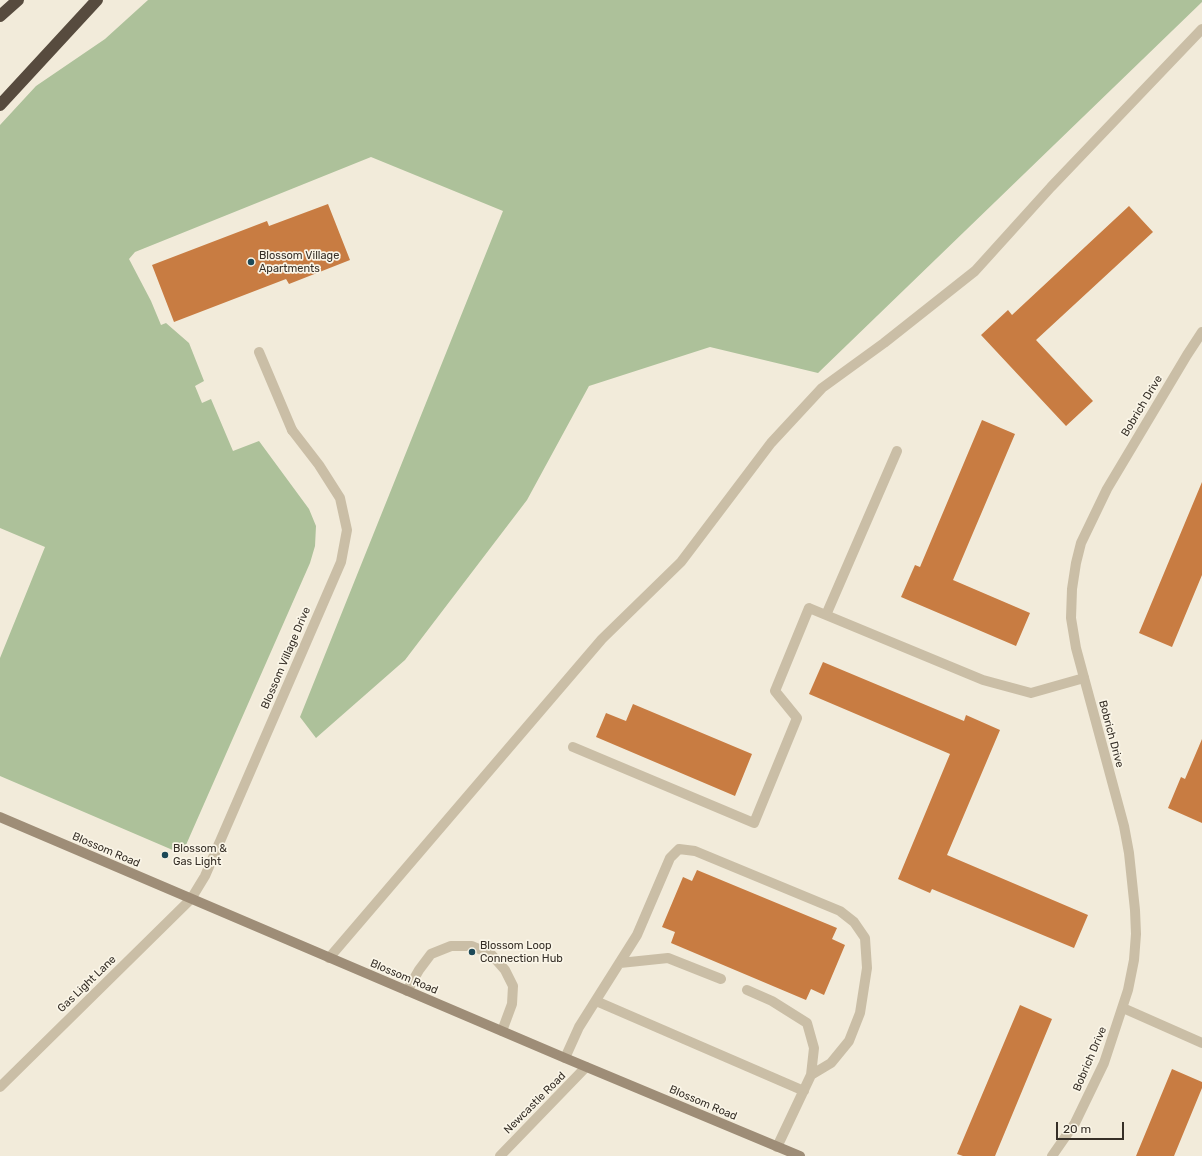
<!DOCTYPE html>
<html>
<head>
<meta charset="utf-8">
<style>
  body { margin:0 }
  #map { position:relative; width:1202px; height:1156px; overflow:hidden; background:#f2ebda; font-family:Rubik,sans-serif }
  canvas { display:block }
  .scale { position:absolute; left:1056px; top:1122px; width:68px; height:18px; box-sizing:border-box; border:2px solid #362f27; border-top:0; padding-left:5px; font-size:12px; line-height:14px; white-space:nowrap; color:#362f27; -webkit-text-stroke:3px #faf5e7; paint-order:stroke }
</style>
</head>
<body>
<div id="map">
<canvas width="1202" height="1156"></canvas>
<div class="scale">20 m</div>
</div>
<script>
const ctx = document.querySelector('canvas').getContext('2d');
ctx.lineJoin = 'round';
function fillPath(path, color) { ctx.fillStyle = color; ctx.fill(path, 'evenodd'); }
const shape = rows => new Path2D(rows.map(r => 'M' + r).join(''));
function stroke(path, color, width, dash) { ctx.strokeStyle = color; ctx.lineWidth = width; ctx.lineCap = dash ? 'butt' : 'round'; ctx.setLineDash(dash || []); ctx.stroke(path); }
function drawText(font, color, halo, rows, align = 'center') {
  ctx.font = font + ' Rubik,sans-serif'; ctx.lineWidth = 3.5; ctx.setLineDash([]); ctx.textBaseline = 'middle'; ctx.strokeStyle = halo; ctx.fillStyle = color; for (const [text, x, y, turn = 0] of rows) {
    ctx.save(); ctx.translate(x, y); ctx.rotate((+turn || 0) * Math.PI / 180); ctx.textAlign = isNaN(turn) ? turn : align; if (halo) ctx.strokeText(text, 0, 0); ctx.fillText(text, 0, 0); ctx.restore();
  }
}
fillPath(shape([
  [148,0,1202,0,1202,2,818,373,710,347,589,386,527,500,405,660,316,738,300,717,503,211,371,157,135,252,129,259,151,301,161,325,166,323,189,343,204,381,195,386,202,403,211,399,233,451,259,441,309,509,316,526,315,546,310,563,182,854,0,776,0,658,45,547,0,528,0,125,36,86,105,39]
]), '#adc19a');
fillPath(shape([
  [328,204,350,260,289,284,286,279,174,322,152,265,267,221,269,226],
  [1129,206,1153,232,1036,340,1093,401,1066,426,981,335,1008,310,1012,315],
  [982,420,1015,434,953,580,1030,613,1016,646,901,597,915,565,920,567],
  [1202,482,1202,575,1172,647,1139,633],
  [823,662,964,721,966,715,1000,730,947,855,1088,915,1074,948,932,889,930,893,898,879,950,754,809,694],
  [633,704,752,754,735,796,596,737,606,713,626,721],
  [1202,739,1202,823,1168,808,1181,777,1185,779],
  [697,870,837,928,832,939,845,945,824,995,811,989,806,1000,671,943,675,932,662,927,683,877,692,881],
  [1020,1005,1052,1019,995,1156,963,1156,957,1154],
  [1172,1069,1202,1082,1202,1088,1174,1156,1136,1156]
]), '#c87c42');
stroke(shape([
  [259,352,292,430],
  [826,615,897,451],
  [573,747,754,823,797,718,775,691,809,608,983,680,1031,693,1084,678],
  [329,958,602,639,681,562,771,443,822,388,884,343,975,271,1051,187,1202,29],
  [620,963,668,958,721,979],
  [747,990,772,1001,807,1023,814,1048,811,1075],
  [407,991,419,970,431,954,451,946,472,946,491,954,505,970,513,986,512,1004,502,1031],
  [596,1001,804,1091],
  [1123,1008,1202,1043],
  [565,1058,579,1027,637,935,670,858,679,849,695,851,840,911,854,922,865,938,867,968,860,1013,849,1041,831,1063,811,1075,777,1147]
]), '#cabea6', 10);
stroke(shape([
  [0,1087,191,899,205,876,341,562,347,530,340,498,319,465,292,430],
  [500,1156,586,1067],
  [1052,1156,1075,1123,1104,1063,1128,990,1134,960,1136,934,1135,910,1129,853,1124,826,1076,648,1071,618,1072,589,1076,563,1081,543,1107,489,1187,355,1202,332]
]), '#cabea6', 10);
stroke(shape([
  [0,817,565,1058,800,1156]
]), '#9e8d77', 10);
stroke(shape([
  [0,16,18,0],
  [0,105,97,0]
]), '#574b3e', 12);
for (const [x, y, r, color] of [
  [251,262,4,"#1c4958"],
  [165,855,4,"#1c4958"],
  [472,952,4,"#1c4958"]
]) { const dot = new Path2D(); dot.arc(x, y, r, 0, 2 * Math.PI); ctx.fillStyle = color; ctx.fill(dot); stroke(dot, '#faf5e7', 1.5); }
drawText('11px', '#362f27', '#faf5e7', [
  ["Blossom Village",259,256],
  ["Apartments",259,269],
  ["Blossom &",173,849],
  ["Gas Light",173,862],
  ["Blossom Loop",480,946],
  ["Connection Hub",480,959]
], 'left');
drawText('11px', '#362f27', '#faf5e7', [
  ["Bobrich Drive",1142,406,-59],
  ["Blossom Village Drive",286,658,-67],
  ["Bobrich Drive",1111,734,75],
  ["Blossom Road",106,850,23],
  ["Blossom Road",404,977,23],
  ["Gas Light Lane",87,984,-44],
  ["Bobrich Drive",1090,1059,-67],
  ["Newcastle Road",535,1103,-45],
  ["Blossom Road",703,1103,23]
]);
</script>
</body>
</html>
